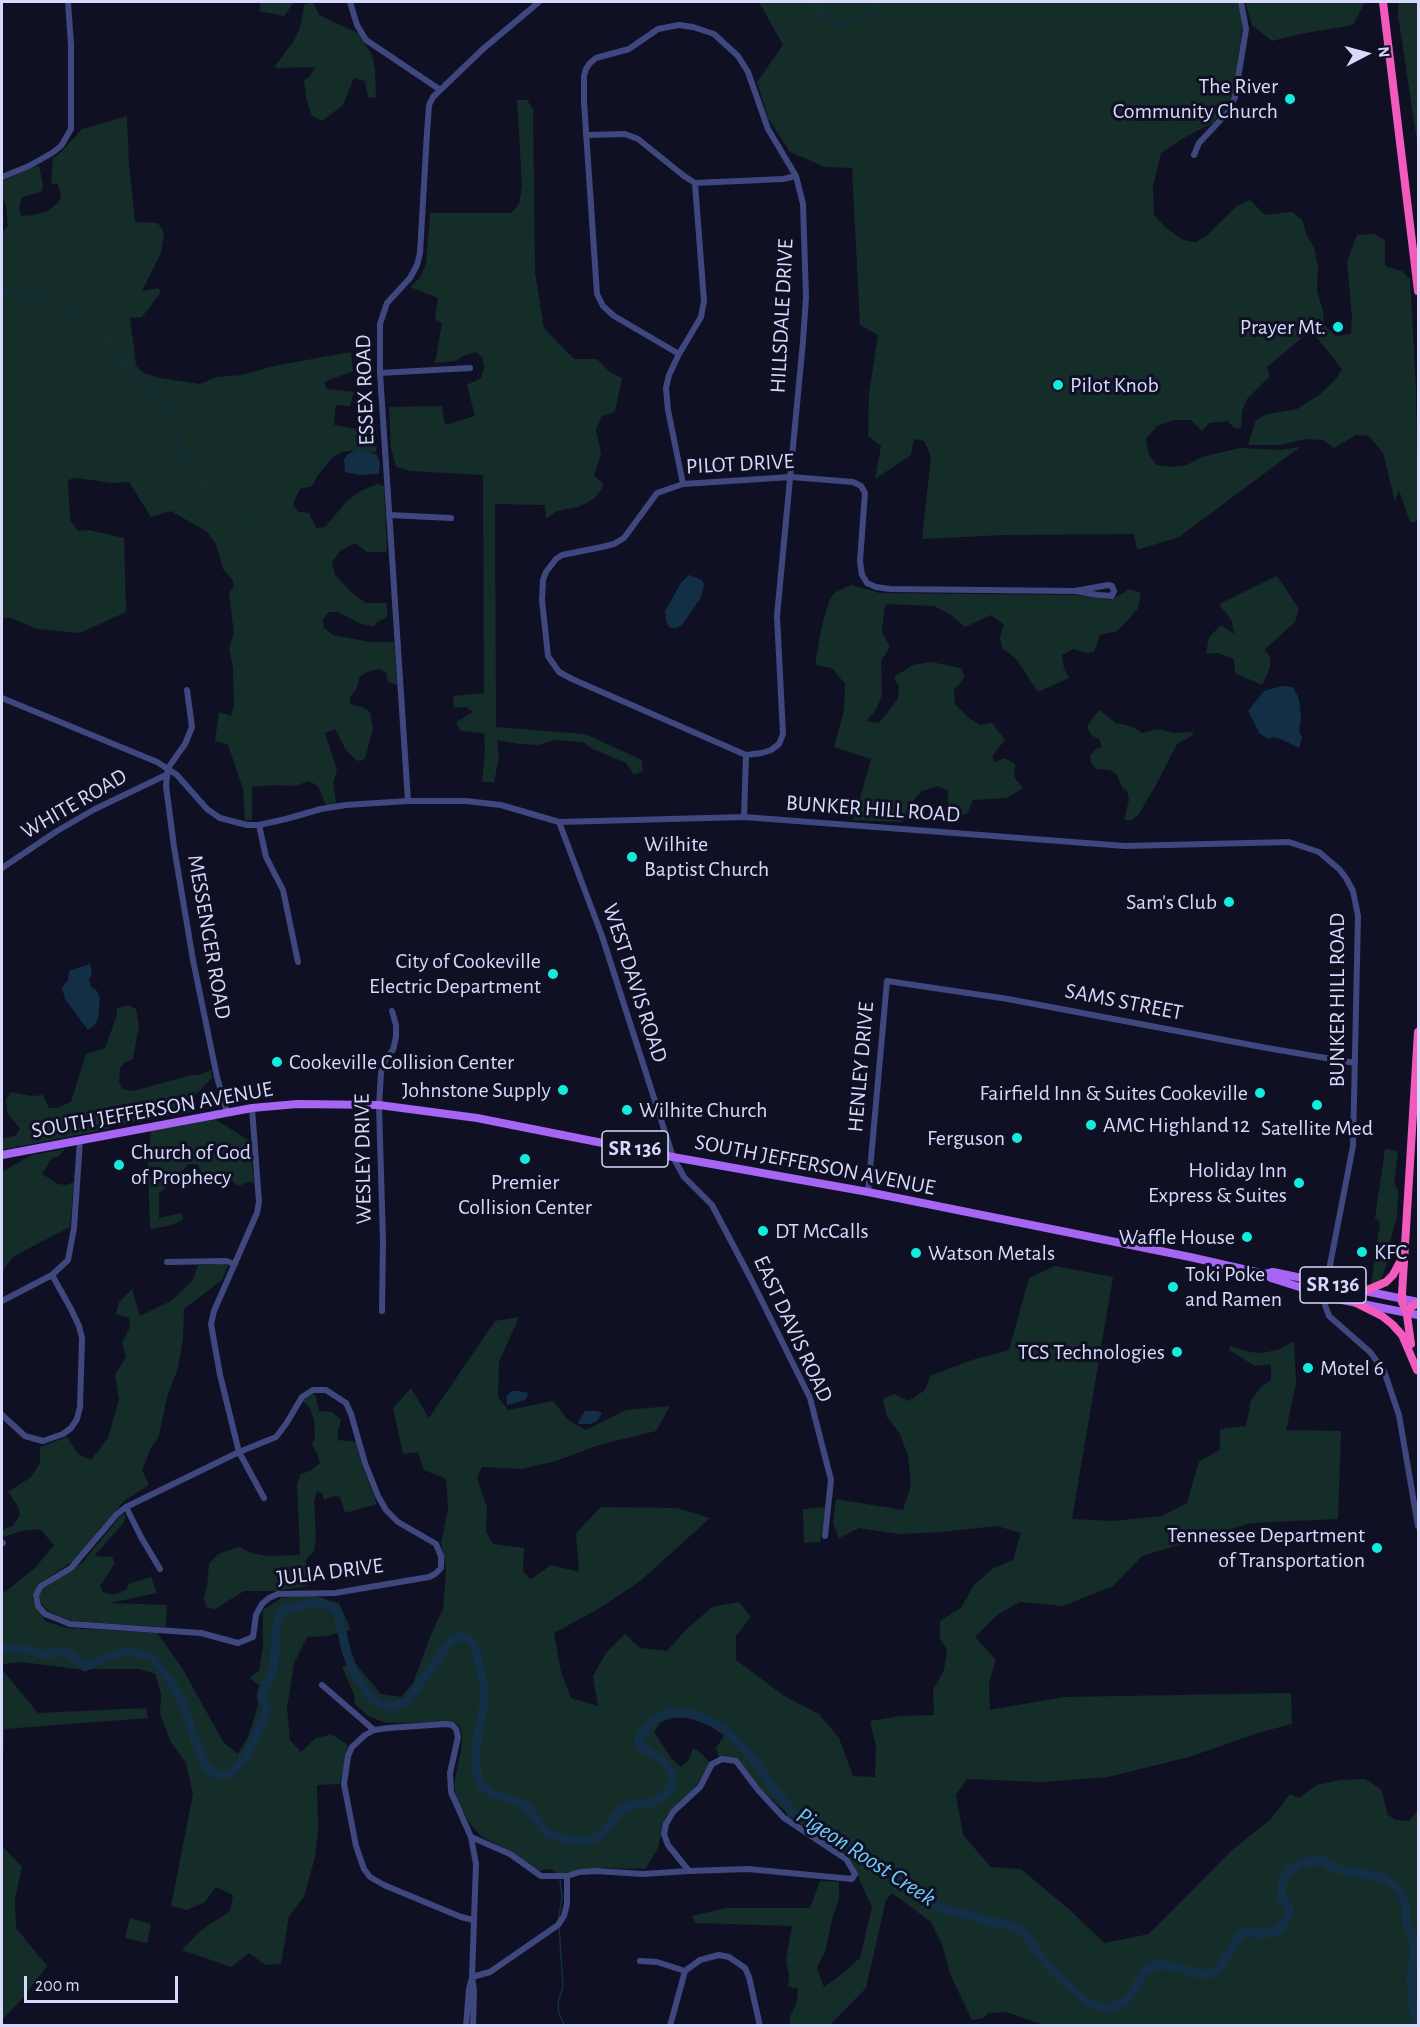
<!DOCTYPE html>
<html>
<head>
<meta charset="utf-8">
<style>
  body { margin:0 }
  #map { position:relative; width:1420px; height:2027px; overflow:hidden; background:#101024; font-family:"Alegreya Sans",sans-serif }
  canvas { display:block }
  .frame { position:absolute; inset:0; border:3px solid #d6d8fc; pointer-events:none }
  .north { position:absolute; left:1336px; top:24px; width:60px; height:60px; -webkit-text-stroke:4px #101024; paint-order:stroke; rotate:84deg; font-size:16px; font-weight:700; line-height:24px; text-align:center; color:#d6d8fc }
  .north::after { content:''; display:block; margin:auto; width:21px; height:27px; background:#d6d8fc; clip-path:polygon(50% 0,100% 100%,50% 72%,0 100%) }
  .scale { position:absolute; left:24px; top:1976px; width:154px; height:27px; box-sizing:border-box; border:3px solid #d6d8fc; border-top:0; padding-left:8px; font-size:18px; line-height:21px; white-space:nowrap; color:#d6d8fc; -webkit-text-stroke:4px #101024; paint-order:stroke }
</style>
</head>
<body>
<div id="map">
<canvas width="1420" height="2027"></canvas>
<div class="frame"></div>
<div class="north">N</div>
<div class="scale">200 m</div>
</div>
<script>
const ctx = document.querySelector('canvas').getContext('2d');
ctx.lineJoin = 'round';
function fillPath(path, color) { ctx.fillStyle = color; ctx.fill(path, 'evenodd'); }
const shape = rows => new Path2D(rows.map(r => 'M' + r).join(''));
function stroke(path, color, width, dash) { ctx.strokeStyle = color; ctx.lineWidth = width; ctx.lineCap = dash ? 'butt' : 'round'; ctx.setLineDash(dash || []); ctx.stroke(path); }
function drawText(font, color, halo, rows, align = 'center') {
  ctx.font = font + ' "Alegreya Sans",sans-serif'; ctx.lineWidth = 6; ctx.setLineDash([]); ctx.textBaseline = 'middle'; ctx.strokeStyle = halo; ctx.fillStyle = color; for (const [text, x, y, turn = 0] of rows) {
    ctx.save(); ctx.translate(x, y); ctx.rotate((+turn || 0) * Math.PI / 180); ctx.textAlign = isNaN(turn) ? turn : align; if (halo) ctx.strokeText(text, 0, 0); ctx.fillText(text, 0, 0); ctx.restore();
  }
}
fillPath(shape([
  [261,2,294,2,284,16,259,11],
  [313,2,319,15,358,33,372,55,375,70,376,98,368,97,365,81,354,78,343,105,322,121,311,115,306,96,304,80,310,76,315,67,274,68,295,39,301,24,304,5],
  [759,2,1238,2,1241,12,1242,28,1234,91,1225,109,1213,123,1187,136,1161,153,1153,186,1154,215,1165,227,1183,240,1196,242,1205,237,1237,206,1250,200,1265,215,1292,212,1302,220,1307,236,1314,247,1318,267,1317,291,1323,311,1324,325,1336,336,1351,334,1352,317,1347,262,1357,235,1374,234,1385,240,1385,266,1402,271,1410,279,1416,389,1418,518,1415,522,1410,522,1399,490,1395,501,1383,453,1369,436,1356,435,1334,448,1323,440,1306,439,1280,445,1248,445,1256,420,1268,414,1297,409,1319,395,1336,379,1342,369,1311,330,1267,367,1270,376,1247,399,1242,411,1241,429,1235,428,1227,421,1209,423,1202,431,1191,420,1174,420,1157,426,1146,439,1149,455,1157,465,1172,467,1187,465,1202,457,1240,448,1280,450,1300,447,1179,537,1137,550,1134,534,1004,535,922,539,931,457,924,441,914,439,911,455,875,479,881,446,868,436,869,394,878,335,860,325,852,168,825,167,790,152,768,118,757,82,783,45],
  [1245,2,1365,2,1353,25,1300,34,1272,41,1252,25],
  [1399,2,1418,2,1418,148,1398,15],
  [517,100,527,100,533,109,535,273,544,328,574,359,597,359,610,372,622,378,615,412,602,416,596,429,601,454,594,475,604,485,594,499,578,507,557,511,546,519,545,505,495,504,496,727,585,734,642,760,643,771,634,775,626,763,593,749,583,742,554,740,538,745,519,744,497,740,499,757,494,782,482,782,485,752,484,733,460,731,456,722,473,712,466,707,454,708,453,696,484,693,483,475,411,471,396,467,391,448,389,407,442,406,445,425,475,416,467,385,481,378,484,367,482,357,475,352,463,356,456,361,435,363,442,323,435,319,438,298,410,287,420,278,426,264,430,213,511,213,519,204,522,186],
  [127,116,129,164,135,222,158,223,164,233,161,253,142,291,158,288,161,292,142,317,130,318,136,366,144,373,160,378,200,384,217,377,242,375,274,366,351,352,353,371,324,382,327,389,354,392,350,406,336,405,334,425,362,430,364,443,377,447,375,453,360,450,341,452,332,458,318,475,312,486,300,489,293,504,298,512,309,513,316,528,325,527,348,500,361,491,377,484,384,486,387,552,367,552,355,543,340,551,332,562,335,575,353,594,366,603,387,603,387,617,377,622,374,627,359,623,338,612,329,612,323,619,324,628,333,635,349,638,371,642,394,642,397,685,388,682,386,672,380,669,370,671,360,676,356,690,350,697,350,704,362,707,370,712,373,728,365,759,357,761,346,750,335,729,325,733,337,770,333,783,336,804,326,806,318,786,309,781,295,786,271,785,252,787,252,820,245,821,243,789,228,745,215,741,219,712,231,716,234,705,233,669,229,647,234,634,229,593,234,586,232,579,223,569,216,544,207,532,171,511,151,517,129,482,112,483,76,478,68,480,70,520,78,531,88,530,124,538,126,612,80,633,37,629,11,618,2,618,2,232,8,226,6,206,2,196,2,181,39,165,43,186,41,192,25,196,21,199,19,211,22,216,34,215,48,211,59,202,61,197,58,184,51,184,53,158,62,151,82,129],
  [1277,576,1299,609,1295,622,1264,650,1270,657,1270,668,1262,685,1235,673,1234,659,1218,653,1206,654,1209,637,1221,625,1234,634,1232,621,1219,604],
  [851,585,880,593,1074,595,1111,600,1130,589,1141,593,1138,608,1128,620,1117,631,1100,635,1094,652,1086,653,1073,649,1062,655,1064,669,1069,678,1038,692,1016,659,1002,648,1000,637,1004,625,991,615,965,627,951,615,934,606,886,604,884,610,882,632,890,647,881,661,882,695,877,708,867,721,879,723,891,708,898,699,899,687,894,677,913,665,931,662,961,668,965,677,954,690,955,704,969,718,980,725,992,723,1005,740,992,756,995,762,1005,758,1015,764,1014,777,1023,788,1007,798,973,800,967,814,948,816,948,791,938,786,922,791,910,804,903,822,854,820,871,759,834,747,844,710,845,684,832,668,815,665,821,630,828,604,834,593],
  [1099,710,1116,723,1133,727,1142,733,1157,729,1175,733,1194,732,1190,737,1177,744,1156,785,1139,814,1132,820,1124,820,1129,800,1127,790,1123,788,1116,774,1110,770,1096,769,1091,763,1090,755,1096,749,1102,747,1099,739,1091,735,1087,726],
  [128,1005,136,1009,139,1026,133,1059,124,1063,120,1068,119,1081,122,1089,133,1091,192,1075,199,1075,211,1070,212,1078,192,1098,190,1112,116,1125,107,1129,2,1150,2,1139,16,1135,20,1129,7,1112,6,1099,11,1092,32,1096,43,1095,49,1108,57,1108,71,1102,86,1054,105,1048,117,1015,117,1008],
  [213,1118,250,1141,254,1183,247,1182,239,1186,224,1176,213,1180,201,1182,201,1171,197,1164,189,1164,159,1194,159,1218,182,1213,183,1220,168,1226,150,1229,148,1165,151,1129],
  [65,1149,59,1156,52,1158,42,1174,58,1184,66,1185,74,1182,70,1227,14,1256,2,1271,2,1172,31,1155],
  [1385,1149,1398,1151,1394,1183,1398,1190,1397,1216,1390,1242,1388,1261,1381,1280,1371,1286,1380,1223,1375,1218],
  [222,1264,228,1265,222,1280,184,1309,183,1339,178,1368,167,1397,159,1436,151,1448,142,1470,149,1485,124,1501,75,1560,40,1583,32,1598,45,1621,67,1628,157,1633,182,1668,224,1743,238,1754,248,1737,257,1709,260,1686,249,1678,259,1671,263,1647,263,1610,281,1598,310,1595,339,1603,351,1630,327,1636,307,1637,294,1663,287,1709,290,1740,301,1752,315,1739,331,1734,348,1745,340,1784,317,1785,318,1830,315,1857,304,1897,289,1916,281,1964,265,1965,249,1953,231,1967,182,1950,200,1931,230,1911,233,1895,216,1887,205,1902,187,1910,171,1906,193,1794,186,1763,171,1742,160,1714,161,1693,155,1674,139,1669,76,1669,22,1662,2,1664,2,1591,5,1592,36,1567,54,1545,40,1529,21,1531,4,1537,2,1530,13,1526,20,1515,18,1506,8,1492,31,1477,40,1463,40,1447,67,1437,78,1454,91,1460,108,1438,119,1399,115,1375,126,1357,122,1343,130,1327,129,1318,116,1314,119,1302,132,1289,140,1316,171,1301,193,1280,198,1265],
  [1055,1266,1113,1277,1072,1519,1112,1521,1162,1516,1187,1503,1199,1461,1220,1450,1220,1429,1246,1426,1251,1400,1260,1388,1271,1380,1271,1364,1255,1366,1229,1350,1230,1346,1249,1352,1263,1353,1280,1349,1294,1341,1296,1383,1286,1430,1341,1431,1338,1519,1251,1523,1142,1556,1113,1586,1063,1606,1020,1602,997,1615,975,1637,996,1660,989,1682,990,1710,1063,1697,1291,1693,1292,1724,1261,1732,1189,1757,1108,1777,1042,1782,967,1779,956,1795,963,1835,991,1867,1021,1869,1070,1910,1104,1943,1149,1934,1232,1850,1271,1819,1290,1794,1299,1798,1317,1785,1340,1780,1365,1779,1381,1789,1388,1815,1396,1820,1409,1821,1418,1811,1418,2025,1047,2026,1006,2012,988,2013,984,2018,972,2020,950,1974,943,1947,931,1922,892,1893,886,1900,866,1988,830,2025,791,2025,789,2019,797,2002,798,1988,788,1987,789,1976,786,1960,792,1926,695,1923,692,1916,726,1908,810,1908,820,1881,839,1882,839,1899,832,1919,826,1949,817,1968,824,1987,842,1974,860,1958,872,1907,851,1861,820,1838,803,1830,787,1818,786,1812,759,1788,741,1763,719,1758,716,1748,725,1734,699,1720,677,1717,661,1722,654,1732,672,1759,681,1767,688,1761,693,1748,702,1754,710,1763,693,1791,666,1816,657,1850,645,1869,603,1868,559,1874,550,1869,536,1871,514,1853,482,1837,471,1825,457,1803,454,1784,461,1751,462,1735,459,1725,450,1722,386,1723,368,1716,354,1703,355,1697,342,1667,354,1662,381,1694,401,1697,413,1683,430,1637,443,1609,446,1571,441,1543,448,1510,446,1479,424,1470,418,1452,403,1454,393,1408,411,1388,429,1418,495,1321,519,1317,499,1362,498,1397,508,1410,553,1401,568,1420,586,1430,626,1410,670,1406,656,1431,599,1445,556,1461,522,1469,482,1467,477,1478,487,1507,486,1532,493,1544,524,1548,523,1572,531,1579,551,1565,579,1572,576,1533,601,1507,677,1508,710,1518,640,1581,600,1608,554,1633,561,1672,571,1698,598,1706,593,1676,606,1653,625,1634,640,1648,667,1651,685,1631,712,1607,739,1602,751,1617,736,1636,736,1660,784,1696,819,1714,839,1738,853,1776,875,1777,876,1747,870,1721,901,1716,934,1715,933,1690,944,1670,947,1650,940,1638,940,1621,961,1608,974,1585,992,1569,1013,1560,1021,1533,997,1526,940,1532,899,1534,859,1528,839,1538,833,1524,836,1499,903,1510,911,1485,908,1456,900,1434,887,1417,883,1399,894,1394,909,1401,925,1390,930,1376,972,1360,1009,1350,1029,1278],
  [315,1394,319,1411,332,1412,341,1420,338,1431,338,1440,356,1442,362,1465,377,1504,345,1513,340,1497,335,1496,324,1500,322,1493,317,1492,314,1501,316,1535,314,1551,306,1560,308,1586,277,1591,244,1591,215,1609,206,1607,204,1597,207,1588,209,1564,218,1554,239,1547,251,1553,269,1556,300,1555,297,1484,301,1474,310,1471,320,1463,317,1453,312,1445,315,1437,314,1420,310,1408,303,1401,308,1396],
  [826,1507,820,1542,804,1543,803,1509],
  [123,1513,126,1518,121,1526,94,1556,112,1557,115,1563,100,1586,103,1592,114,1595,127,1589,128,1584,151,1577,157,1593,110,1603,167,1605,166,1627,72,1621,50,1612,41,1604,39,1595,43,1589,82,1563],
  [2,1672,4,1672,38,1713,146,1708,148,1718,4,1729,2,1798,3,1847,22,1867,15,1898,16,1928,47,1966,22,1999,2,2020],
  [130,1918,151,1924,147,1943,125,1938]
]), '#142d28');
fillPath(shape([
  [355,450,363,450,377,455,380,463,379,474,359,475,345,472,344,459,347,455],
  [689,575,702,580,704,584,701,597,683,624,677,628,670,628,666,621,665,611,681,583],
  [1281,686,1293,687,1299,699,1301,719,1299,731,1302,737,1299,748,1281,739,1273,737,1269,739,1260,734,1248,711,1264,691],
  [90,964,92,974,89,979,91,987,97,991,100,999,98,1018,94,1026,88,1030,65,999,62,988,68,980,69,971],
  [512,1391,518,1391,529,1393,525,1400,507,1405,506,1396],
  [585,1411,597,1411,602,1413,597,1421,591,1424,579,1424,578,1422]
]), '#122f46');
stroke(shape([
  [813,2,822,17,840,24,859,19,882,2],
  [2,288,32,295,57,304,92,321,108,339,132,374,177,421,175,433,193,471,205,486,259,533],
  [561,1875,566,1844,565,1839],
  [558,1922,562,1897,560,1880],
  [559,1927,563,1986,558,2004,559,2014,565,2026]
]), '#122f46', 1.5);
stroke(shape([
  [2,1648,30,1650,48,1655,56,1651,68,1653,85,1667,101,1659,129,1651,151,1657,170,1680,183,1703,196,1743,207,1767,217,1775,230,1774,246,1757,267,1711,266,1704,261,1697,263,1689,270,1678,274,1665,277,1623,282,1610,321,1602,337,1611,346,1650,355,1675,367,1692,378,1703,391,1707,407,1702,444,1649,453,1639,459,1636,469,1639,475,1647,484,1686,484,1704,477,1741,475,1765,481,1786,495,1795,511,1799,527,1807,548,1834,565,1839,585,1842,600,1836,622,1809,633,1804,649,1804,666,1795,673,1782,670,1771,663,1761,641,1746,638,1739,653,1720,669,1713,689,1713,712,1722,729,1733,755,1761,779,1796,795,1814,854,1844,920,1897,947,1910,974,1916,986,1921,1006,1924,1023,1932,1048,1965,1068,1985,1087,2002,1103,2008,1119,2005,1128,1999,1145,1971,1156,1965,1167,1965,1200,1974,1209,1974,1217,1971,1222,1965,1240,1935,1249,1932,1262,1934,1277,1931,1287,1919,1290,1909,1281,1896,1283,1881,1289,1871,1300,1863,1323,1860,1330,1866,1346,1871,1384,1878,1399,1890,1405,1902,1407,1926,1412,1932,1414,1955,1411,1979,1413,2008,1418,2021]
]), '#122f46', 9);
stroke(shape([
  [350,2,357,25,366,40,439,89],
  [586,135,625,134,638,139,684,176,695,183,783,179,796,176],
  [1194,155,1199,143,1228,112,1235,97,1246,29,1241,2],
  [2,177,29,166,52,153,61,146,71,129,71,45,68,2],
  [679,354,614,316,603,306,597,294,584,102,584,76,586,69,590,63,596,58,629,49,658,29,679,25,693,27,714,34,738,56,748,72,768,129,796,176,803,204,806,297,803,341,777,616,783,734,779,744,771,750,762,753,746,755,744,817],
  [380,373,470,368],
  [683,484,668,410,666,388,669,375,679,354,701,317,704,301,695,183],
  [389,515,451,518],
  [187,690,192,727,185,744,168,768,166,786,174,847,193,960,217,1077,227,1112],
  [2,698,157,762,177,775,207,809,220,818,247,825,259,825,286,819,321,809,346,805,408,801,466,801,501,805,559,822,744,817,1125,846,1289,842,1319,852,1339,869,1346,878,1353,891,1358,916,1353,1146,1324,1296,1325,1305,1329,1316,1370,1352,1384,1371,1399,1415,1418,1526],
  [746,755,572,679,559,672,548,656,542,600,543,580,546,572,556,559,562,555,602,547,614,544,624,538,657,493,683,484,791,477,853,482,861,486,865,493,860,561,862,575,867,583,876,587,890,589,1075,591,1098,595,1112,596,1114,591,1112,586,1108,585,1075,591],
  [408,801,380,373,380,324,387,303,410,278,417,265,420,253,427,133,429,105,433,97,483,49,539,2],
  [559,822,602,936,673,1157,684,1177,712,1205,752,1281,810,1398,831,1480,825,1536],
  [259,825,266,857,283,890,298,962],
  [2,868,57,831,95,809,166,775],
  [252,1108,259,1202,257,1213,214,1311,211,1324,220,1375,239,1452,264,1498],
  [868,1192,887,981,1008,999,1267,1048,1355,1063],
  [167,1262,226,1261,235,1264],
  [2,1301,52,1275,68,1260,74,1228,80,1140],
  [382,1311,383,1241,379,1105,381,1073,386,1058,393,1050,396,1037,396,1025,392,1011],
  [313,1390,326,1390,346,1403,351,1414,365,1463,378,1496,386,1510,398,1522,436,1544,441,1556,441,1568,435,1574,429,1577,335,1593,278,1594,269,1598,262,1604,256,1615,253,1637,238,1643,201,1633,70,1624,45,1614,38,1606,36,1595,41,1586,71,1568,117,1514,126,1507,239,1452,276,1437,286,1424,302,1397,313,1390],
  [2,1415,25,1436,43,1441,63,1434,71,1428,77,1419,80,1407,82,1338,79,1326,71,1309,52,1275],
  [126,1507,141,1537,160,1569],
  [2,1543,3,1543],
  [322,1685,374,1730],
  [722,1759,736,1761,758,1790,784,1818,846,1859,855,1874,852,1879,748,1869,689,1871,668,1845,664,1834,666,1824,673,1812,700,1787,712,1764,722,1759],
  [471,1837,510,1854,541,1876,567,1876,580,1872,596,1871,643,1874,689,1871],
  [640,1961,657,1962,685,1971],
  [472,1977,490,1972,558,1925,564,1916,567,1904,567,1876],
  [466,2026,469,1989,471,1981],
  [473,2026,474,1990,472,1977,476,1864,471,1837,451,1792,450,1773,458,1737,456,1729,452,1725,446,1724,388,1728,374,1730,365,1735,352,1747,348,1756,344,1784,356,1846,364,1869,370,1877,384,1885,461,1917,473,1920],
  [670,2026,685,1971,700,1960,719,1955,729,1957,745,1968,749,1977,760,2026]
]), '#3f477f', 6);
stroke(shape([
  [2,1155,252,1108,297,1104,379,1105,477,1118,673,1157,868,1192,1190,1257,1265,1274,1271,1278,1337,1299,1418,1315],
  [1265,1274,1273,1272,1418,1302]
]), '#a765f3', 8);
stroke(shape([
  [1383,2,1418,291],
  [1365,1291,1386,1282,1393,1275,1401,1260],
  [1356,1303,1382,1316,1392,1324,1402,1335,1417,1370],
  [1407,1313,1402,1302,1402,1294,1418,1032],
  [1411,1344,1407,1315,1411,1307,1418,1303]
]), '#f35abd', 8);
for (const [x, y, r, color] of [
  [1290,99,6,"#12ecdd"],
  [1338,327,6,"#12ecdd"],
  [1058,385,6,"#12ecdd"],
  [632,857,6,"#12ecdd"],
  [1229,902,6,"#12ecdd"],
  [553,974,6,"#12ecdd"],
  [277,1062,6,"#12ecdd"],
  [563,1090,6,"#12ecdd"],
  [1260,1093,6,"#12ecdd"],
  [1317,1105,6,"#12ecdd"],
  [627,1110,6,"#12ecdd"],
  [1091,1125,6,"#12ecdd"],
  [1017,1138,6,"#12ecdd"],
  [525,1159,6,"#12ecdd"],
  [119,1165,6,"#12ecdd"],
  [1299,1183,6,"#12ecdd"],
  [763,1231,6,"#12ecdd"],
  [1247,1237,6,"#12ecdd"],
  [1362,1252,6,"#12ecdd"],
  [916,1253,6,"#12ecdd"],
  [1173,1287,6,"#12ecdd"],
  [1177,1352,6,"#12ecdd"],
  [1308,1368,6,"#12ecdd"],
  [1377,1548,6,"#12ecdd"]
]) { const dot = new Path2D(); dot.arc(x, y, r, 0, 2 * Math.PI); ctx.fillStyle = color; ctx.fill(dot); stroke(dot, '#101024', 2); }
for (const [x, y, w] of [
  [635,1149,66],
  [1333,1285,66]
]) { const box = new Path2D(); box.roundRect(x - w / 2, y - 18, w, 36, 4.5); ctx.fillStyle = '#101024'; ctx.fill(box); stroke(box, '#d6d8fc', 1.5); }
drawText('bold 21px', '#d6d8fc', null, [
  ["SR 136",635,1149],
  ["SR 136",1333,1285]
]);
drawText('22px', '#d6d8fc', '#101024', [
  ["The River",1278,86],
  ["Community Church",1278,111],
  ["Prayer Mt.",1326,327],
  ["Pilot Knob",1070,385,"left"],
  ["Wilhite",644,844,"left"],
  ["Baptist Church",644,869,"left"],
  ["Sam's Club",1217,902],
  ["City of Cookeville",541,961],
  ["Electric Department",541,986],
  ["Cookeville Collision Center",289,1062,"left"],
  ["Johnstone Supply",551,1090],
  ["Fairfield Inn & Suites Cookeville",1248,1093],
  ["Wilhite Church",639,1110,"left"],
  ["AMC Highland 12",1103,1125,"left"],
  ["Satellite Med",1317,1128,"center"],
  ["Ferguson",1005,1138],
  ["Church of God",131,1152,"left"],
  ["of Prophecy",131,1177,"left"],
  ["Holiday Inn",1287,1170],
  ["Express & Suites",1287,1195],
  ["Premier",525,1182,"center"],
  ["Collision Center",525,1207,"center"],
  ["DT McCalls",775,1231,"left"],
  ["Waffle House",1235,1237],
  ["KFC",1374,1252,"left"],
  ["Watson Metals",928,1253,"left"],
  ["Toki Poke",1185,1274,"left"],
  ["and Ramen",1185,1299,"left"],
  ["TCS Technologies",1165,1352],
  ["Motel 6",1320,1368,"left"],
  ["Tennessee Department",1365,1535],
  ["of Transportation",1365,1560]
], 'right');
drawText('22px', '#d6d8fc', '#101024', [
  ["HILLSDALE DRIVE",782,316,-87],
  ["ESSEX ROAD",365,390,-92],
  ["PILOT DRIVE",740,464,-3],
  ["WHITE ROAD",74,804,-30],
  ["BUNKER HILL ROAD",873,809,4],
  ["MESSENGER ROAD",209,937,80],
  ["WEST DAVIS ROAD",635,983,72],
  ["BUNKER HILL ROAD",1337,1000,-90],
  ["SAMS STREET",1124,1002,11],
  ["HENLEY DRIVE",861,1067,-85],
  ["SOUTH JEFFERSON AVENUE",152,1110,-10],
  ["WESLEY DRIVE",363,1159,-91],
  ["SOUTH JEFFERSON AVENUE",815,1165,11],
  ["EAST DAVIS ROAD",793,1329,65],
  ["JULIA DRIVE",330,1572,-7]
]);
drawText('italic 24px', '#6cccf4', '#101024', [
  ["Pigeon Roost Creek",866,1857,33]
]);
</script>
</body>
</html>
